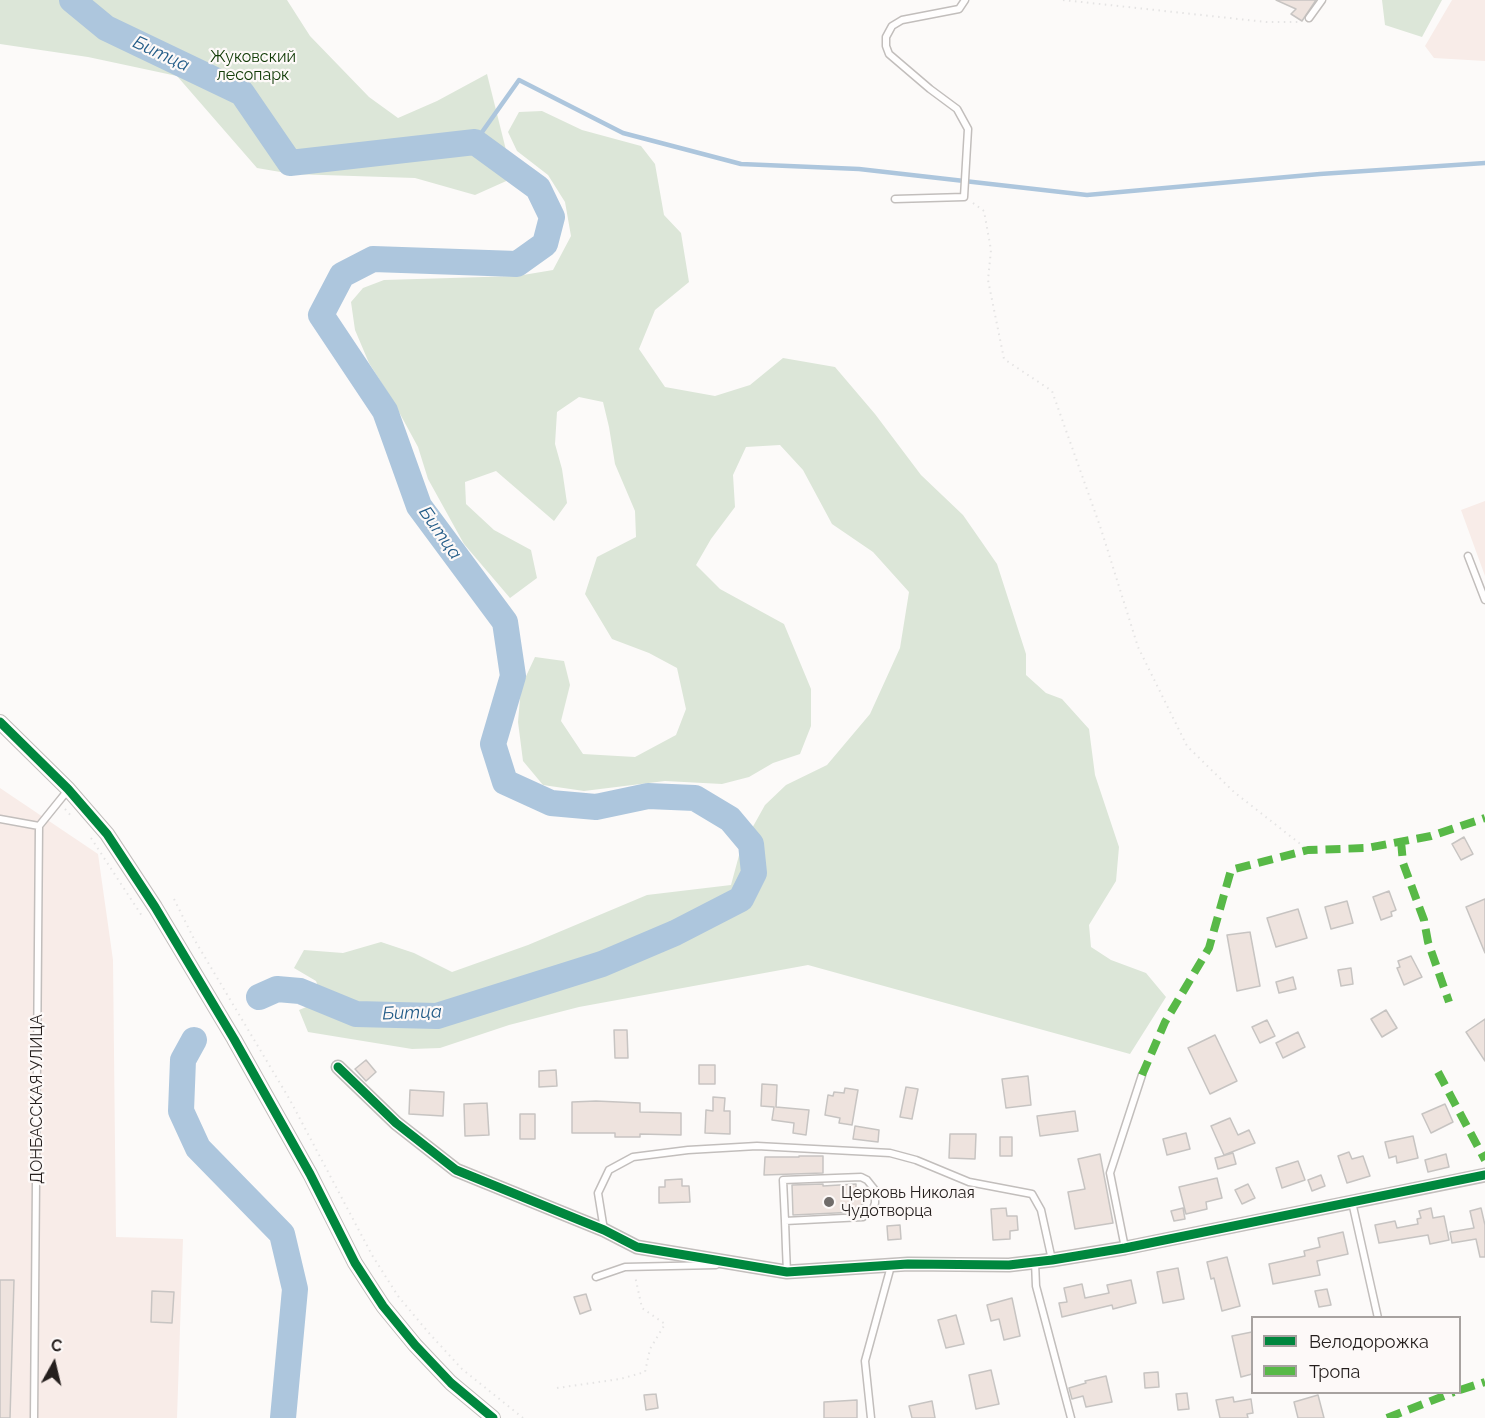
<!DOCTYPE html>
<html>
<head>
<meta charset="utf-8">
<style>
  body { margin:0 }
  #map { position:relative; width:1485px; height:1418px; overflow:hidden; background:#fcfaf9; font-family:Raleway,sans-serif }
  canvas { display:block }
  .legend { position:absolute; left:1251px; top:1316px; width:210px; height:78px; box-sizing:border-box; background:#fdf9f8; border:2px solid #a7a2a0; margin:0; padding:8px 10px; list-style:none; font-size:18px; color:#251f1d }
  .legend li { display:flex; align-items:center; gap:12px; height:30px }
  .legend b { width:30px; border:2px solid #a7a2a0 }
  .north { position:absolute; left:24px; top:1334px; width:60px; height:60px; -webkit-text-stroke:4px #fdf9f8; paint-order:stroke; rotate:8deg; font-size:16px; font-weight:700; line-height:24px; text-align:center; color:#251f1d }
  .north::after { content:''; display:block; margin:auto; width:21px; height:27px; background:#251f1d; clip-path:polygon(50% 0,100% 100%,50% 72%,0 100%) }
</style>
</head>
<body>
<div id="map">
<canvas width="1485" height="1418"></canvas>
<ul class="legend">
<li><b style="height:8px;background:#00873e"></b>Велодорожка</li>
<li><b style="height:8px;background:#58b947"></b>Тропа</li>
</ul>
<div class="north">С</div>
</div>
<script>
const ctx = document.querySelector('canvas').getContext('2d');
ctx.lineJoin = 'round';
function fillPath(path, color) { ctx.fillStyle = color; ctx.fill(path, 'evenodd'); }
const shape = rows => new Path2D(rows.map(r => 'M' + r).join(''));
function stroke(path, color, width, dash) { ctx.strokeStyle = color; ctx.lineWidth = width; ctx.lineCap = dash ? 'butt' : 'round'; ctx.setLineDash(dash || []); ctx.stroke(path); }
function drawText(font, color, halo, rows, align = 'center') {
  ctx.font = font + ' Raleway,sans-serif'; ctx.lineWidth = 4.5; ctx.setLineDash([]); ctx.textBaseline = 'middle'; ctx.strokeStyle = halo; ctx.fillStyle = color; for (const [text, x, y, turn = 0] of rows) {
    ctx.save(); ctx.translate(x, y); ctx.rotate((+turn || 0) * Math.PI / 180); ctx.textAlign = isNaN(turn) ? turn : align; if (halo) ctx.strokeText(text, 0, 0); ctx.fillText(text, 0, 0); ctx.restore();
  }
}
fillPath(shape([
  [1452,0,1485,0,1485,61,1434,58,1425,46],
  [1485,501,1485,576,1461,510],
  [0,788,98,854,113,960,116,1237,183,1239,177,1418,0,1418]
]), '#f8ece8');
fillPath(shape([
  [0,0,287,0,310,36,369,97,398,118,437,101,487,74,513,178,475,195,415,178,292,174,257,168,177,76,88,57,0,44],
  [1382,0,1442,0,1422,37,1385,25],
  [542,111,582,130,641,146,655,164,664,215,681,233,689,282,655,310,639,349,665,387,715,396,750,385,783,358,835,367,875,414,921,475,963,515,997,564,1026,654,1026,675,1046,693,1062,699,1089,729,1095,775,1119,847,1116,881,1089,925,1091,947,1111,960,1146,973,1166,997,1130,1054,808,965,579,1007,509,1025,440,1048,412,1049,308,1032,299,1010,323,1000,316,981,294,968,304,950,343,953,381,942,414,953,452,972,528,945,647,895,731,885,741,848,765,805,786,785,827,765,870,714,900,648,909,592,873,552,832,524,803,470,780,445,746,447,733,475,735,507,711,539,696,565,720,589,784,624,811,689,811,726,800,754,773,763,749,777,722,784,665,781,584,791,543,785,523,761,518,722,521,687,535,657,564,661,570,685,561,721,583,754,635,757,676,735,686,709,677,668,649,653,612,639,585,594,597,557,636,537,635,511,615,464,609,427,603,402,579,397,557,412,555,444,562,469,567,503,554,521,496,471,465,482,466,504,494,530,531,550,537,578,510,598,464,544,428,479,418,447,393,401,369,363,355,330,351,302,363,288,384,280,517,276,553,270,571,236,565,202,548,175,517,151,508,132,519,112]
]), '#dce6d8');
stroke(shape([
  [475,142,519,80,623,133,741,164,859,169,1087,195,1320,174,1485,163]
]), '#adc6dd', 4.5);
stroke(shape([
  [72,0,106,28,242,93,290,163,475,142,538,188,552,217,545,244,517,264,373,259,342,275,321,315,385,411,419,506,505,622,513,676,493,744,505,782,551,803,596,807,648,796,695,798,730,819,751,844,754,873,741,899,675,933,602,964,437,1016,356,1014,300,991,277,989,259,997],
  [194,1040,183,1060,181,1111,198,1148,282,1234,295,1289,283,1418]
]), '#adc6dd', 26);
const building = shape([
  [1276,0,1316,0,1302,21,1291,14,1296,9,1276,0],
  [1464,837,1473,854,1461,860,1452,844,1464,837],
  [1389,891,1396,910,1391,912,1392,916,1381,920,1373,897,1389,891],
  [1485,899,1485,953,1466,907,1485,899],
  [1347,901,1353,923,1331,929,1325,907,1347,901],
  [1298,909,1307,938,1276,947,1267,918,1298,909],
  [1250,932,1260,986,1237,991,1227,935,1250,932],
  [1411,956,1422,977,1404,985,1397,968,1400,967,1398,961,1411,956],
  [1351,968,1353,984,1341,986,1338,970,1351,968],
  [1293,977,1296,989,1279,993,1276,982,1293,977],
  [1386,1010,1397,1028,1382,1037,1371,1019,1386,1010],
  [1485,1019,1485,1061,1466,1032,1485,1019],
  [1267,1020,1275,1036,1260,1043,1252,1027,1267,1020],
  [614,1030,627,1030,628,1058,615,1058,614,1030],
  [1298,1032,1305,1047,1283,1058,1276,1043,1298,1032],
  [1215,1035,1237,1081,1210,1094,1188,1048,1215,1035],
  [366,1060,376,1072,366,1081,355,1069,366,1060],
  [699,1065,715,1065,715,1084,699,1084,699,1065],
  [556,1070,557,1086,539,1087,539,1071,556,1070],
  [1028,1076,1031,1105,1006,1108,1002,1079,1028,1076],
  [762,1084,777,1085,776,1107,809,1110,806,1135,793,1133,794,1123,772,1120,774,1107,761,1106,762,1084],
  [906,1087,918,1089,912,1119,900,1117,906,1087],
  [845,1088,858,1090,852,1125,839,1123,840,1118,825,1115,828,1095,833,1096,834,1092,844,1093,845,1088],
  [410,1090,444,1092,443,1116,409,1114,410,1090],
  [713,1097,725,1098,724,1111,730,1111,730,1134,705,1133,706,1110,713,1111,713,1097],
  [596,1101,640,1103,640,1112,681,1113,681,1135,640,1134,640,1137,615,1137,615,1133,572,1133,572,1102,596,1101],
  [487,1103,489,1135,465,1136,464,1104,487,1103],
  [1445,1104,1453,1122,1431,1133,1422,1114,1445,1104],
  [1075,1111,1078,1131,1040,1136,1037,1116,1075,1111],
  [520,1114,535,1114,535,1139,520,1139,520,1114],
  [1230,1118,1238,1135,1249,1130,1255,1143,1224,1155,1211,1126,1230,1118],
  [855,1126,879,1130,878,1142,853,1139,855,1126],
  [1186,1133,1190,1149,1167,1155,1163,1139,1186,1133],
  [950,1134,976,1134,975,1159,949,1158,950,1134],
  [1413,1136,1418,1158,1397,1163,1396,1156,1389,1158,1385,1142,1413,1136],
  [1000,1137,1012,1137,1012,1156,1000,1156,1000,1137],
  [1349,1152,1352,1159,1363,1156,1370,1176,1347,1183,1338,1156,1349,1152],
  [1233,1153,1236,1164,1218,1169,1215,1158,1233,1153],
  [1100,1154,1113,1223,1075,1229,1068,1192,1085,1189,1078,1159,1100,1154],
  [1446,1154,1449,1167,1428,1172,1425,1160,1446,1154],
  [799,1156,823,1156,823,1173,764,1175,765,1157,799,1157,799,1156],
  [1298,1161,1305,1180,1282,1188,1276,1168,1298,1161],
  [1321,1175,1325,1186,1312,1191,1308,1180,1321,1175],
  [1217,1178,1222,1198,1206,1202,1207,1209,1186,1214,1179,1187,1217,1178],
  [682,1179,682,1186,689,1186,690,1202,659,1203,659,1187,665,1187,665,1180,682,1179],
  [823,1184,823,1186,856,1184,856,1187,865,1196,864,1203,857,1209,857,1212,793,1215,792,1185,823,1184],
  [1248,1184,1255,1198,1242,1204,1235,1190,1248,1184],
  [1006,1208,1007,1216,1017,1216,1018,1230,1010,1231,1010,1239,993,1240,991,1209,1006,1208],
  [1183,1208,1185,1219,1174,1221,1171,1211,1183,1208],
  [1431,1208,1433,1218,1444,1216,1449,1240,1430,1244,1428,1235,1379,1243,1375,1225,1395,1221,1397,1228,1418,1224,1417,1219,1421,1218,1419,1211,1431,1208],
  [1481,1208,1485,1225,1485,1257,1480,1257,1476,1239,1452,1243,1450,1232,1474,1228,1470,1211,1481,1208],
  [900,1225,901,1239,888,1240,887,1226,900,1225],
  [1343,1232,1348,1254,1317,1261,1320,1275,1273,1284,1269,1264,1305,1256,1304,1251,1320,1247,1318,1238,1343,1232],
  [1227,1257,1240,1306,1222,1311,1214,1278,1211,1279,1207,1262,1227,1257],
  [1178,1268,1184,1299,1163,1303,1157,1272,1178,1268],
  [0,1280,14,1280,10,1418,0,1418,0,1280],
  [1131,1280,1136,1303,1113,1309,1112,1305,1062,1317,1059,1303,1067,1302,1064,1288,1082,1284,1085,1298,1109,1293,1107,1285,1131,1280],
  [1327,1289,1331,1305,1319,1307,1315,1291,1327,1289],
  [152,1291,174,1292,172,1323,151,1322,152,1291],
  [586,1294,591,1310,580,1314,574,1297,586,1294],
  [1012,1298,1020,1336,1004,1340,999,1319,991,1321,987,1305,1012,1298],
  [956,1315,964,1344,946,1348,938,1320,956,1315],
  [1252,1332,1252,1374,1241,1377,1232,1336,1252,1332],
  [991,1370,999,1404,976,1409,969,1375,991,1370],
  [1158,1372,1159,1387,1145,1388,1144,1373,1158,1372],
  [1106,1376,1112,1402,1086,1407,1083,1396,1072,1399,1069,1388,1086,1383,1085,1381,1106,1376],
  [1187,1393,1189,1409,1178,1410,1176,1394,1187,1393],
  [656,1394,658,1408,646,1410,644,1395,656,1394],
  [1318,1395,1324,1418,1298,1418,1294,1402,1318,1395],
  [1233,1397,1234,1402,1251,1399,1253,1413,1247,1414,1248,1418,1220,1418,1216,1400,1233,1397],
  [857,1400,857,1418,824,1418,824,1402,857,1400],
  [932,1401,935,1418,912,1418,909,1406,932,1401]
]);
fillPath(building, '#eee3de');
stroke(building, '#c7c4c2', 1.5);
const service = shape([
  [1309,18,1322,0],
  [895,199,964,197,968,129,957,109,930,89,889,54,886,46,886,37,892,26,902,20,959,9,965,0],
  [1468,556,1485,600],
  [0,819,39,826],
  [1352,1202,1378,1318],
  [785,1221,863,1217,873,1209,875,1203,875,1190,867,1180,861,1177,783,1180,785,1221,786,1249,787,1272],
  [604,1230,598,1193,609,1170,633,1157,688,1150,757,1146,890,1153,916,1160,969,1182,1032,1194,1041,1210,1052,1260],
  [1125,1248,1110,1173,1142,1075],
  [1035,1262,1036,1286,1071,1418],
  [596,1277,625,1267,716,1265],
  [34,1418,39,826,68,790],
  [871,1418,865,1361,891,1266]
]);
const minor = shape([
  [338,1067,396,1123,456,1170,604,1230,637,1247,787,1272,908,1264,1009,1265,1052,1260,1125,1248,1485,1175]
]);
const tertiary = shape([
  [0,722,68,789,107,834,155,907,234,1039,310,1174,355,1263,383,1306,415,1345,451,1383,493,1418]
]);
stroke(service, '#c2bebc', 9);
stroke(minor, '#c2bebc', 15);
stroke(tertiary, '#c2bebc', 16);
stroke(shape([
  [1063,0,1266,22,1301,22],
  [973,203,984,211,991,250,988,280,1004,359,1052,391,1101,529,1138,647,1187,746,1234,792,1308,850],
  [65,809,73,818],
  [91,838,142,916],
  [174,899,194,939,290,1100,372,1255,398,1296,428,1332,462,1369,523,1418],
  [557,1388,620,1379,645,1372,650,1349,665,1324,642,1308,635,1276]
]), '#e5e4e4', 2, [1.5, 4.5]);
stroke(service, '#fffefe', 6);
stroke(minor, '#fffefe', 12);
stroke(tertiary, '#fffefe', 14);
stroke(shape([
  [1401,841,1403,863,1424,920,1428,942,1449,1002],
  [1438,1072,1485,1160],
  [1142,1075,1165,1022,1209,948,1231,870,1308,850,1367,848,1431,836,1485,818],
  [1460,1390,1485,1382],
  [1387,1418,1454,1392]
]), '#58b947', 8, [15, 8]);
stroke(shape([
  [0,722,68,789,107,834,155,907,234,1039,310,1174,355,1263,383,1306,415,1345,451,1383,493,1418],
  [338,1067,396,1123,456,1170,604,1230,637,1247,787,1272,908,1264,1009,1265,1052,1260,1125,1248,1485,1175]
]), '#00873e', 9);
for (const [x, y, r, color] of [
  [829,1202,6,"#706c6a"]
]) { const dot = new Path2D(); dot.arc(x, y, r, 0, 2 * Math.PI); ctx.fillStyle = color; ctx.fill(dot); stroke(dot, '#fdf9f8', 2); }
drawText('16px', '#0f3904', '#fdf9f8', [
  ["Жуковский",253,57],
  ["лесопарк",253,75]
]);
drawText('16px', '#251f1d', '#fdf9f8', [
  ["ДОНБАССКАЯ УЛИЦА",37,1099,-90]
]);
drawText('16px', '#251f1d', '#fdf9f8', [
  ["Церковь Николая",841,1193],
  ["Чудотворца",841,1211]
], 'left');
drawText('italic 18px', '#235c88', '#fdf9f8', [
  ["Битца",161,54,25],
  ["Битца",440,533,55],
  ["Битца",412,1013,-2]
]);
</script>
</body>
</html>
